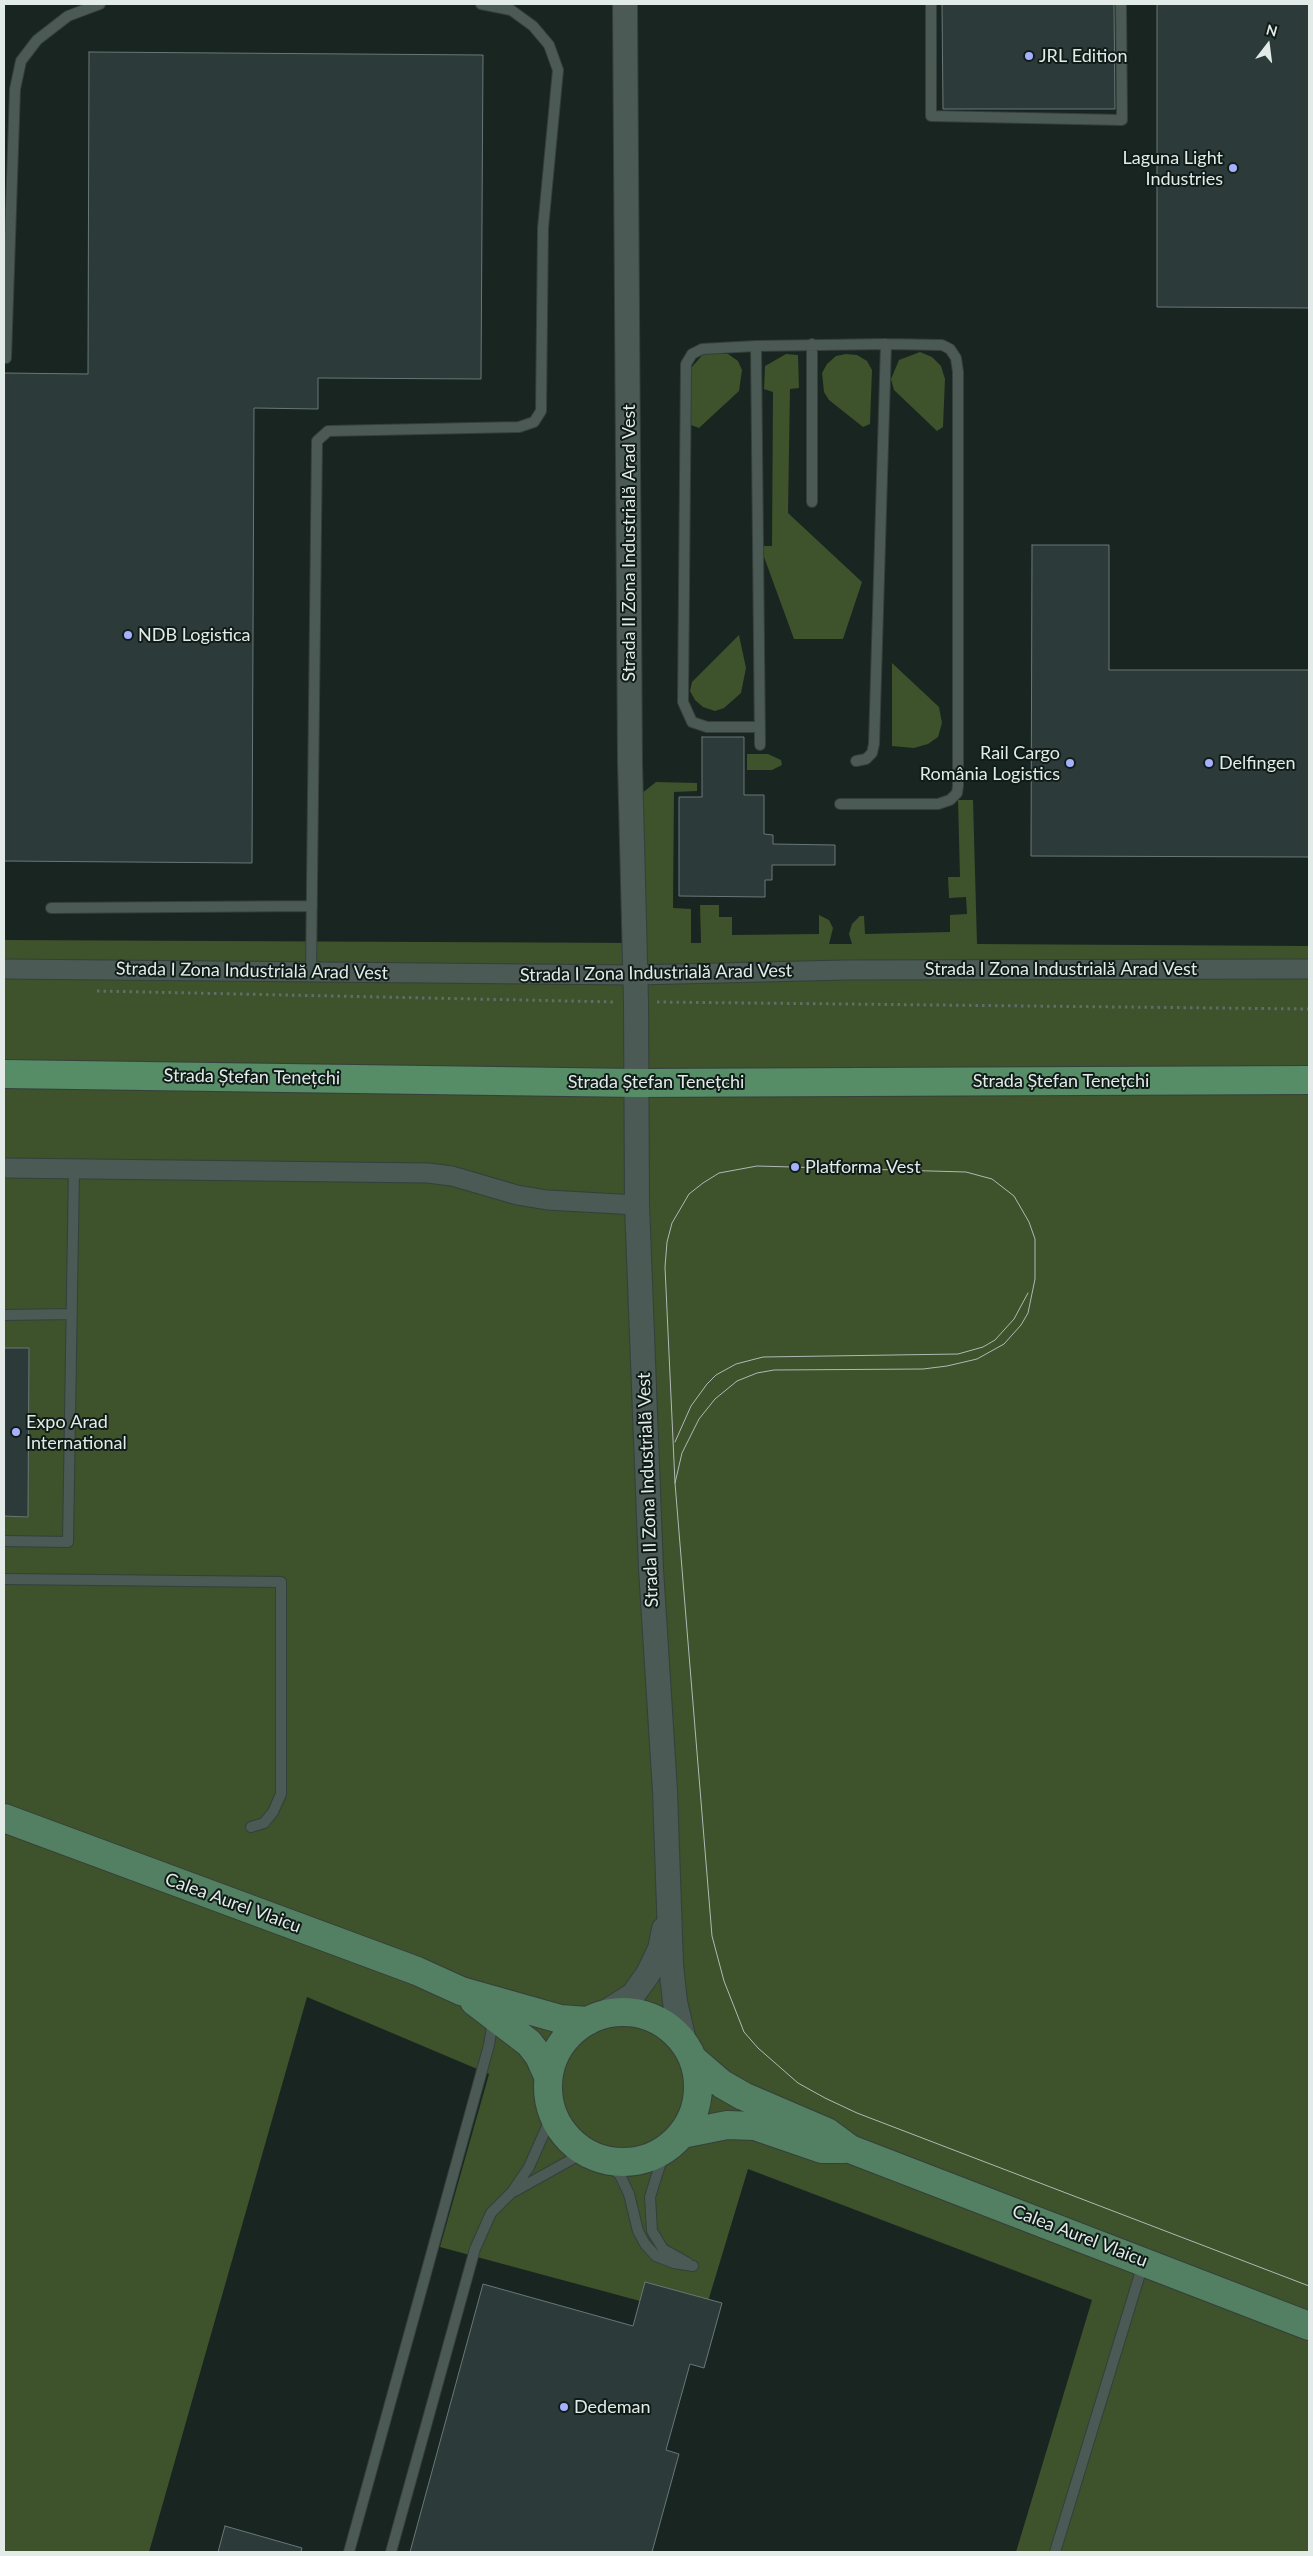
<!DOCTYPE html>
<html>
<head>
<meta charset="utf-8">
<style>
  body { margin:0 }
  #map { position:relative; width:1313px; height:2556px; overflow:hidden; background:#192521; font-family:Lato,sans-serif }
  canvas { display:block }
  .frame { position:absolute; inset:0; border:5px solid #e3ebe8; pointer-events:none }
  .north { position:absolute; left:1243px; top:20px; width:50px; height:50px; -webkit-text-stroke:4px #101c18; paint-order:stroke; rotate:15deg; font-size:14px; font-weight:700; line-height:20px; text-align:center; color:#e3ebe8 }
  .north::after { content:''; display:block; margin:auto; width:18px; height:22px; background:#e3ebe8; clip-path:polygon(50% 0,100% 100%,50% 72%,0 100%) }
</style>
</head>
<body>
<div id="map">
<canvas width="1313" height="2556"></canvas>
<div class="frame"></div>
<div class="north">N</div>
</div>
<script>
const ctx = document.querySelector('canvas').getContext('2d');
ctx.lineJoin = 'round';
function fillPath(path, color) { ctx.fillStyle = color; ctx.fill(path, 'evenodd'); }
const shape = rows => new Path2D(rows.map(r => 'M' + r).join(''));
function stroke(path, color, width, dash) { ctx.strokeStyle = color; ctx.lineWidth = width; ctx.lineCap = dash ? 'butt' : 'round'; ctx.setLineDash(dash || []); ctx.stroke(path); }
function drawText(font, color, halo, rows, align = 'center') {
  ctx.font = font + ' Lato,sans-serif'; ctx.lineWidth = 4; ctx.setLineDash([]); ctx.textBaseline = 'middle'; ctx.strokeStyle = halo; ctx.fillStyle = color; for (const [text, x, y, turn = 0] of rows) {
    ctx.save(); ctx.translate(x, y); ctx.rotate((+turn || 0) * Math.PI / 180); ctx.textAlign = isNaN(turn) ? turn : align; if (halo) ctx.strokeText(text, 0, 0); ctx.fillText(text, 0, 0); ctx.restore();
  }
}
fillPath(shape([
  [705,352,728,354,738,361,742,370,739,391,699,428,691,425,691,368],
  [920,352,932,357,941,366,945,379,943,427,937,431,894,390,891,379,899,360],
  [786,354,798,355,799,388,790,389,788,513,862,582,843,639,794,639,760,546,772,546,773,392,764,389,765,366],
  [846,354,857,355,867,361,872,370,870,424,863,427,829,400,824,392,822,373,827,364,836,356],
  [739,635,746,668,741,693,724,708,715,711,703,707,695,700,690,691,692,682],
  [892,663,939,707,942,723,938,737,928,744,914,748,892,746],
  [747,754,768,754,781,760,782,765,772,770,747,770],
  [656,782,697,783,697,791,674,792,673,908,691,909,691,943,701,943,700,905,719,905,719,917,732,917,732,935,819,934,819,915,829,920,833,928,829,944,852,944,849,934,852,924,860,916,864,916,865,934,950,932,950,915,967,914,966,897,949,898,948,877,960,877,958,800,973,800,977,944,1309,946,1309,2552,1016,2552,1092,2300,748,2169,703,2318,440,2247,489,2074,307,1997,149,2552,4,2552,4,940,644,943,641,794]
]), '#3e522b');
const building = shape([
  [942,4,1114,4,1115,109,943,109,942,4],
  [1157,4,1309,4,1309,308,1157,307,1157,4],
  [89,52,483,55,481,379,318,378,318,409,254,408,252,863,4,861,4,373,88,374,89,52],
  [1032,545,1109,545,1109,670,1309,670,1309,857,1031,856,1032,545],
  [702,737,744,737,744,795,764,795,764,834,773,835,773,844,835,845,835,865,772,865,772,880,765,880,765,897,679,896,679,797,702,797,702,737],
  [4,1348,29,1348,28,1517,4,1516,4,1348],
  [645,2282,722,2303,704,2368,690,2364,666,2450,679,2454,652,2552,410,2552,483,2284,633,2326,645,2282],
  [225,2526,302,2548,301,2552,218,2552,225,2526]
]);
fillPath(building, '#2c3a3a');
stroke(building, '#687777', 1);
const service = shape([
  [931,4,931,116,1122,120,1121,4],
  [812,344,812,502],
  [756,346,760,745],
  [6,358,15,89,21,61,37,40,68,16,100,4],
  [759,727,707,727,692,722,683,702,686,364,692,354,702,349,756,346,886,344,942,345,950,349,956,358,958,372,958,786,957,793,950,800,938,804,840,804],
  [856,761,866,759,872,753,874,744,886,344],
  [51,908,312,906],
  [311,972,317,441,328,431,519,427,534,422,541,411,543,228,558,70,549,45,533,26,511,10,481,4],
  [4,1315,72,1314],
  [4,1541,68,1542,74,1168],
  [4,1579,281,1582,281,1794,273,1812,264,1823,251,1827],
  [665,2149,650,2197,652,2231,663,2249,688,2263],
  [601,2159,620,2175,629,2194,638,2231,645,2244,656,2256,674,2263,693,2266],
  [515,2191,585,2152],
  [349,2552,489,2045,493,2020],
  [391,2552,475,2249,491,2213,512,2192,529,2167,548,2124,549,2103],
  [1055,2552,1143,2264]
]);
const minor = shape([
  [4,969,635,975,846,970,1309,969],
  [4,1168,428,1173,452,1176,517,1195,547,1200,637,1205]
]);
const tertiary = shape([
  [625,4,630,763,636,1002,637,1205,651,1569,665,1791,671,1965,675,2002,685,2045],
  [601,2015,633,1995,648,1974,660,1949,664,1929]
]);
const primary = shape([
  [4,1818,417,1971,461,1991,560,2019,588,2021],
  [474,2001,529,2043,539,2056,548,2076],
  '548 2087a75 75 0 1 1 150 0a75 75 0 1 1-150 0Z',
  [693,2059,722,2084,743,2096,827,2132,850,2149,1309,2326],
  [682,2134,727,2125,755,2126,822,2149,844,2149]
]);
const trunk = shape([
  [4,1074,636,1083,1309,1080]
]);
stroke(service, '#353f3c', 12);
stroke(minor, '#353f3c', 21);
stroke(tertiary, '#353f3c', 26);
stroke(primary, '#353f3c', 30);
stroke(trunk, '#353f3c', 30);
stroke(shape([
  [97,991,616,1002],
  [657,1002,1309,1009]
]), '#626c69', 3, [2.5, 4]);
stroke(service, '#4c5a55', 10);
stroke(minor, '#4c5a55', 19);
stroke(tertiary, '#4c5a55', 24);
stroke(primary, '#538062', 28);
stroke(trunk, '#568c66', 28);
stroke(shape([
  [675,1442,691,1406,707,1384,716,1375,736,1364,763,1357,958,1354,983,1347,995,1340,1014,1319,1028,1293],
  [675,1483,682,1453,699,1419,715,1399,737,1381,757,1373,774,1370,923,1369,947,1366,977,1359,1004,1344,1021,1325,1028,1313,1035,1279,1035,1239,1029,1222,1014,1196,992,1179,966,1172,757,1166,719,1173,703,1183,689,1194,672,1223,667,1242,665,1267,675,1483,712,1936,724,1981,744,2032,758,2048,798,2083,825,2098,857,2113,1309,2286]
]), '#b0b9b6', 1);
for (const [x, y, r, color] of [
  [1029,56,5,"#a5b1fc"],
  [1233,168,5,"#a5b1fc"],
  [128,635,5,"#a5b1fc"],
  [1070,763,5,"#a5b1fc"],
  [1209,763,5,"#a5b1fc"],
  [795,1167,5,"#a5b1fc"],
  [16,1432,5,"#a5b1fc"],
  [564,2407,5,"#a5b1fc"]
]) { const dot = new Path2D(); dot.arc(x, y, r, 0, 2 * Math.PI); ctx.fillStyle = color; ctx.fill(dot); stroke(dot, '#101c18', 2); }
drawText('18px', '#e3ebe8', '#101c18', [
  ["JRL Edition",1039,56],
  ["Laguna Light",1223,158,"right"],
  ["Industries",1223,179,"right"],
  ["NDB Logistica",138,635],
  ["Rail Cargo",1060,753,"right"],
  ["România Logistics",1060,774,"right"],
  ["Delfingen",1219,763],
  ["Platforma Vest",805,1167],
  ["Expo Arad",26,1422],
  ["International",26,1443],
  ["Dedeman",574,2407]
], 'left');
drawText('18px', '#e3ebe8', '#101c18', [
  ["Strada II Zona Industrială Arad Vest",629,543,-90],
  ["Strada I Zona Industrială Arad Vest",1061,969],
  ["Strada I Zona Industrială Arad Vest",252,971,1],
  ["Strada I Zona Industrială Arad Vest",656,973,-1],
  ["Strada Ștefan Tenețchi",252,1077,1],
  ["Strada Ștefan Tenețchi",1061,1081],
  ["Strada Ștefan Tenețchi",656,1082],
  ["Strada II Zona Industrială Vest",648,1490,-92],
  ["Calea Aurel Vlaicu",233,1903,20],
  ["Calea Aurel Vlaicu",1080,2236,21]
]);
</script>
</body>
</html>
